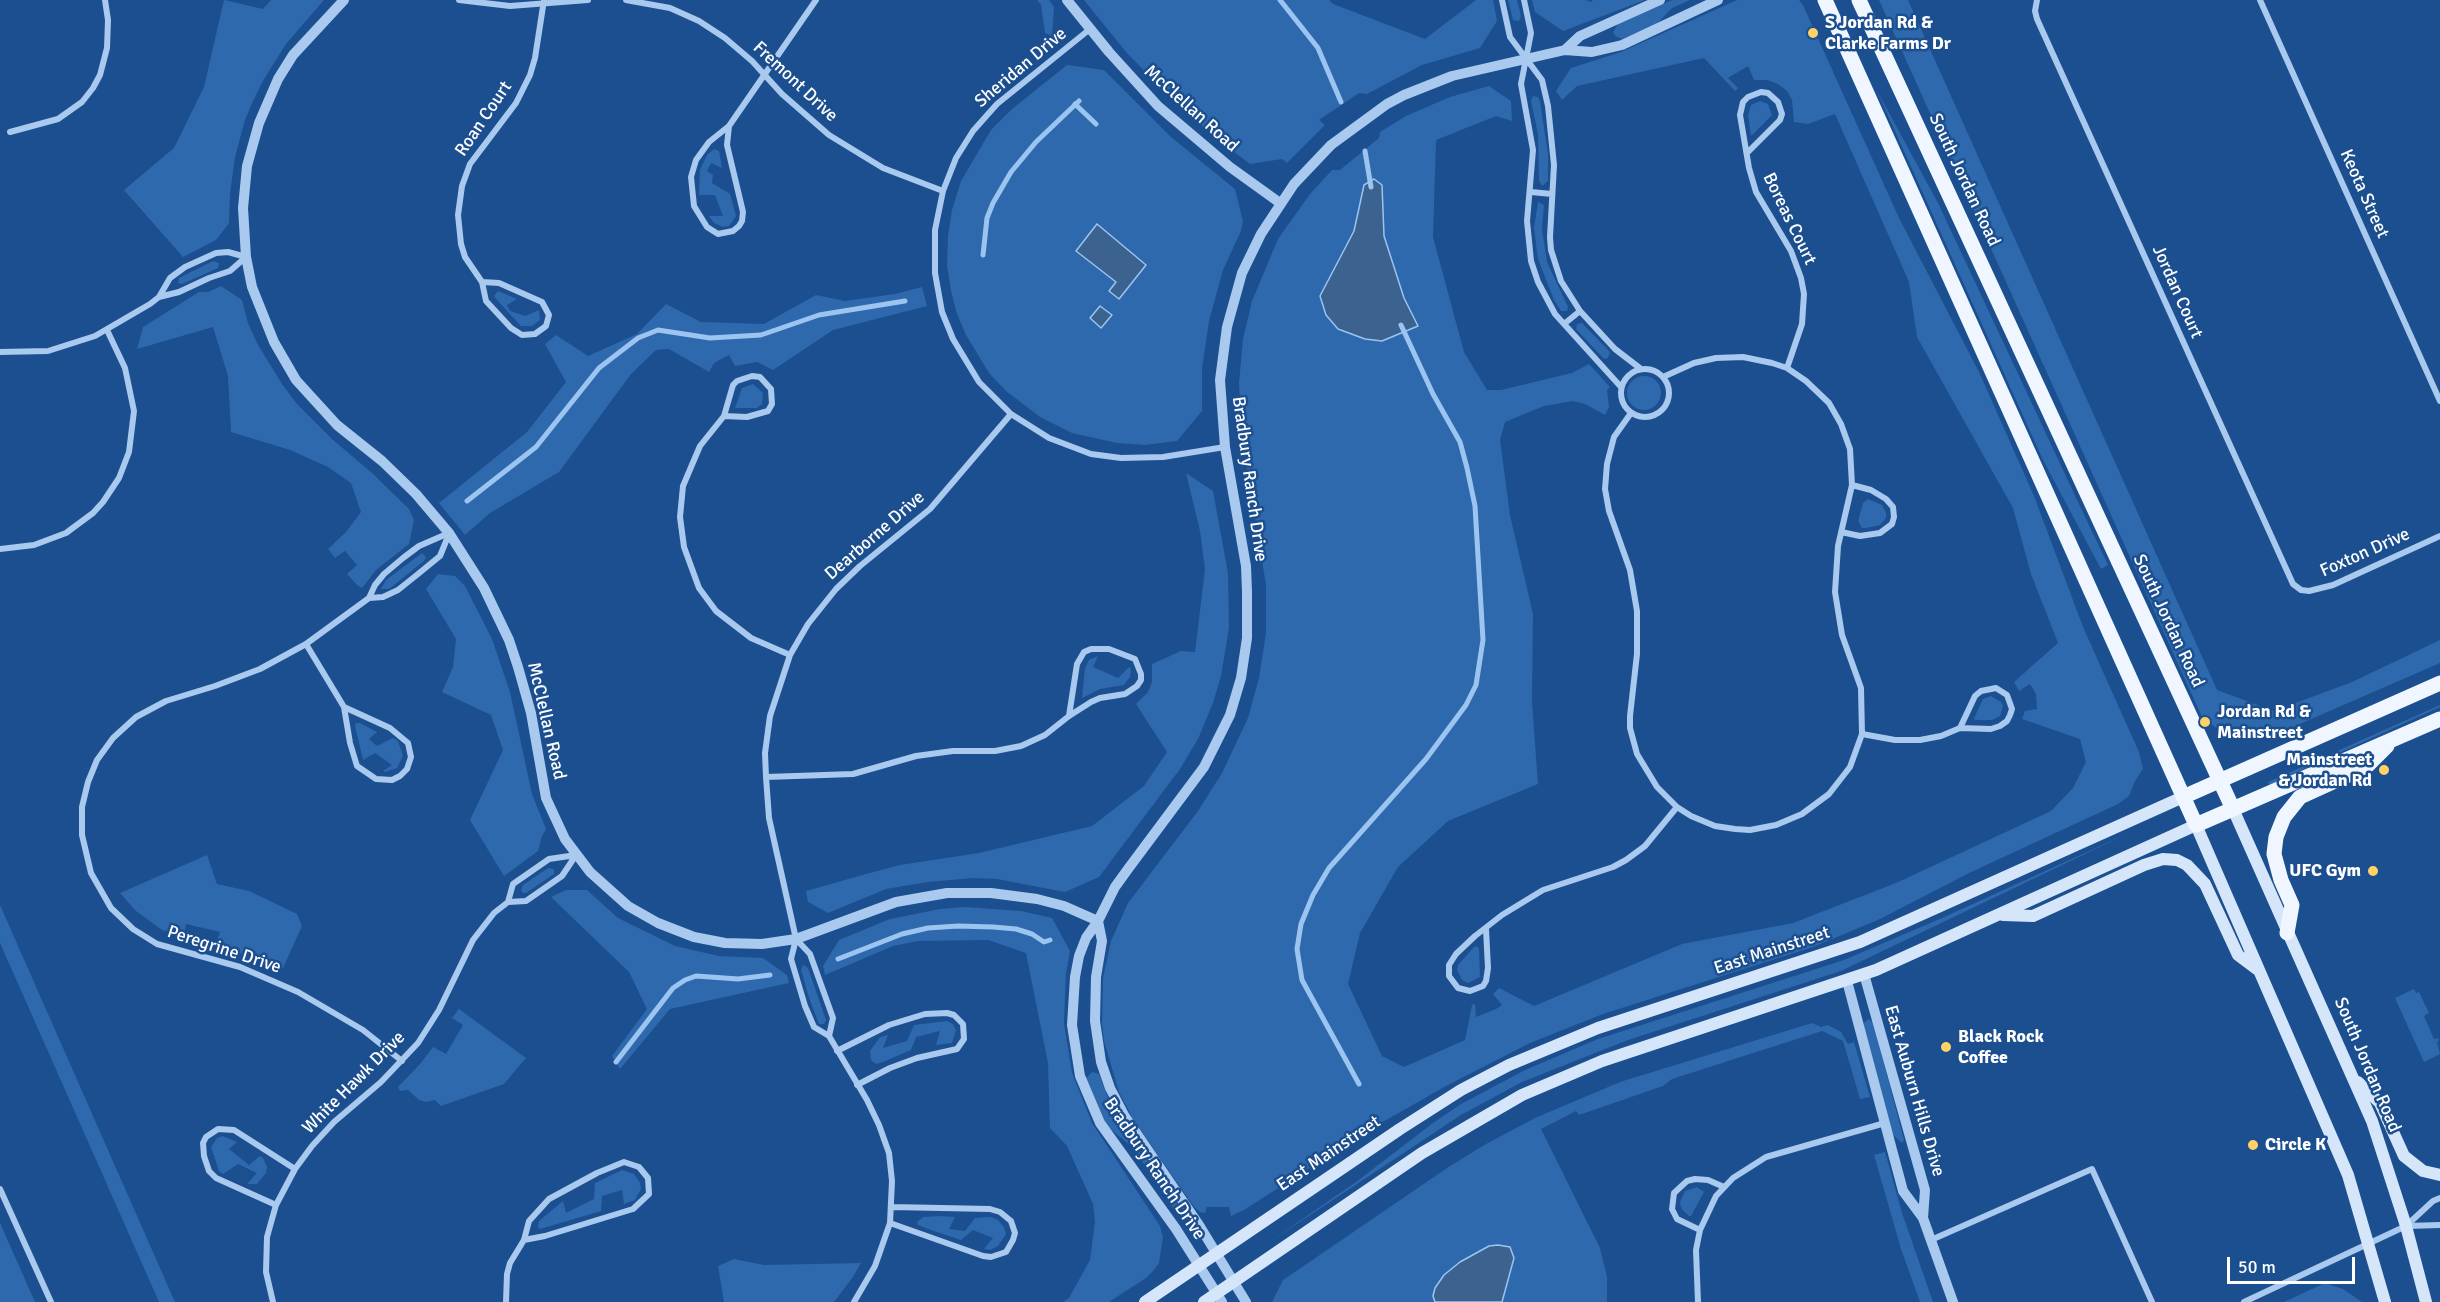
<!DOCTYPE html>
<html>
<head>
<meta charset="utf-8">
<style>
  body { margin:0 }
  #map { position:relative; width:2440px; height:1302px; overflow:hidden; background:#1b4f8f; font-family:Signika,sans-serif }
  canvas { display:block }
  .scale { position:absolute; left:2227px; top:1257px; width:128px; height:27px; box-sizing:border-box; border:3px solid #fff; border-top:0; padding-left:8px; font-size:18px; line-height:21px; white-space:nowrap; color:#fff; -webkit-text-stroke:4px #1b4f8f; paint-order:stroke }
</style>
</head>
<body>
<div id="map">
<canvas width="2440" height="1302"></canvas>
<div class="scale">50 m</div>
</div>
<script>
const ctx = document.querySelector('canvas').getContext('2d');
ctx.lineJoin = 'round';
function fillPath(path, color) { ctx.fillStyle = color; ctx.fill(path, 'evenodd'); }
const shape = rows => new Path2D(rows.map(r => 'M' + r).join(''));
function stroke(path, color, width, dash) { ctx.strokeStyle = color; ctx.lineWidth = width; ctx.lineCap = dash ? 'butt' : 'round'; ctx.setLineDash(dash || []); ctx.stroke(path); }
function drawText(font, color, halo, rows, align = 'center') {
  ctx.font = font + ' Signika,sans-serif'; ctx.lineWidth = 5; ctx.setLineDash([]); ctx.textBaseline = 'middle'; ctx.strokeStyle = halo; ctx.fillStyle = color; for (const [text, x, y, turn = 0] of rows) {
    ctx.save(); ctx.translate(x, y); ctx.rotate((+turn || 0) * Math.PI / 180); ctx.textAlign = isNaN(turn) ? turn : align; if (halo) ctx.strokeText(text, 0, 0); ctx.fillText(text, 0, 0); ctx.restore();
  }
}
fillPath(shape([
  [224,0,263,9,271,0,324,0,286,44,264,79,253,101,245,120,235,157,230,194,229,223,216,240,183,257,124,190,174,148,204,87],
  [1037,0,1049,0,1054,7,1052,36,1045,33,1041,5],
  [1084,0,1329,0,1333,4,1425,39,1476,0,1493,0,1497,21,1480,48,1422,65,1367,94,1359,93,1319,120,1325,125,1287,163,1282,159,1250,164,1211,134,1172,99,1126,52],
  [1508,0,1517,0,1521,16,1519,21,1513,20],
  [1532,0,1585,0,1591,2,1593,0,1645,0,1563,31,1535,12],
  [1672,0,1690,0,1672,8,1657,24,1622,39,1615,36,1613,32,1618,24],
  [1737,0,1799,0,1803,5,1899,218,1979,372,2034,496,2083,627,2139,752,2143,769,2135,781,2129,796,2118,804,1969,873,1880,919,1813,947,1603,1014,1530,1043,1446,1086,1367,1131,1244,1210,1231,1216,1229,1207,1207,1207,1205,1213,1200,1212,1194,1207,1133,1119,1119,1092,1104,1041,1102,1024,1103,978,1111,941,1128,903,1198,811,1222,773,1248,718,1259,678,1266,633,1266,585,1242,438,1239,383,1243,339,1252,301,1278,239,1310,194,1332,170,1340,170,1379,138,1380,132,1406,116,1450,97,1489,86,1511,101,1512,121,1496,116,1436,140,1433,237,1464,352,1487,390,1501,390,1572,373,1589,364,1610,387,1607,390,1609,407,1605,415,1585,404,1573,401,1544,406,1505,422,1500,440,1510,515,1533,614,1532,702,1538,784,1448,821,1398,867,1360,933,1348,984,1382,1056,1404,1067,1465,1040,1472,1005,1475,1004,1476,1017,1496,1009,1502,1005,1493,994,1499,988,1534,1006,1682,944,1793,923,1896,883,2051,811,2073,788,2086,762,2080,739,2022,719,2025,711,2037,709,2036,694,2030,684,2019,691,2014,682,2058,643,2031,574,2013,508,1917,337,1909,282,1835,114,1808,124,1794,122,1792,100,1787,91,1778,84,1767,80,1754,80,1748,66,1728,78,1738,88,1735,91,1704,58,1577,86,1562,100,1556,91,1571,68,1621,52],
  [1879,0,1908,0,2217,690,2274,711,2352,682,2440,640,2440,663,2270,737,2262,733,2245,740,2232,740,2202,717],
  [1067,65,1104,70,1171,137,1235,189,1243,221,1241,231,1223,270,1209,321,1202,368,1202,411,1177,441,1145,445,1117,443,1072,433,1040,417,1006,391,989,373,966,335,957,314,951,291,947,265,948,236,952,210,961,181,991,130,1012,109],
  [1876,89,1938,203,2078,502,2108,565,2101,569,2043,460],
  [1533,96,1538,97,1540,101,1548,154,1548,181,1542,186,1539,181,1538,134,1531,101],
  [1760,101,1768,104,1772,115,1751,136,1748,115,1751,105],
  [714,149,719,151,722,168,711,163,707,171,713,175,712,183,730,194,736,216,729,226,723,227,714,223,709,216,723,216,715,195,699,195,700,170,707,155],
  [1538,202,1544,205,1542,229,1547,262,1568,307,1567,311,1561,311,1554,300,1538,259,1534,228],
  [213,261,219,263,218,268,182,284,178,283,179,278],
  [221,286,242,300,248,323,258,345,282,384,297,404,332,439,372,473,409,509,414,520,409,544,376,570,362,588,357,585,347,574,357,565,345,551,335,558,328,549,346,532,361,512,351,483,328,467,290,450,231,432,228,376,213,327,137,349,143,327,199,292,208,292],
  [922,287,927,306,833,330,773,370,757,362,735,366,729,355,714,363,709,372,669,349,656,350,631,374,559,472,490,513,465,535,439,503,527,432,566,382,545,344,556,335,588,356,637,334,666,304,701,322,764,324,816,295,845,301,895,294],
  [498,291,517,299,507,305,510,311,525,316,539,310,540,320,532,326,521,326,497,300,494,296],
  [1582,323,1610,352,1608,358,1604,359,1576,329,1577,324],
  '1627 393a17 17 0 1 1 34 0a17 17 0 1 1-34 0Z',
  [753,384,763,393,762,404,757,408,735,408,742,388],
  [1186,473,1213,491,1228,573,1229,628,1221,676,1213,703,1198,739,1180,769,1099,877,1065,892,997,879,973,878,928,882,886,889,828,913,808,902,806,891,866,874,900,865,979,853,1092,826,1144,786,1167,752,1136,704,1148,692,1152,682,1152,664,1181,651,1195,652,1205,569,1200,531],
  [1868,499,1882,505,1886,513,1886,518,1880,525,1866,528,1862,528,1858,521,1863,503],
  [422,553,426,557,424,561,389,589,381,589,386,580],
  [438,574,455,576,465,586,492,639,510,692,532,794,546,829,542,836,538,851,504,876,470,820,503,750,491,715,442,692,453,667,456,639,426,589],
  [1098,656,1093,667,1118,678,1129,667,1131,669,1130,677,1124,685,1100,689,1082,698,1085,668,1089,660],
  [1991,696,2001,702,2003,706,2000,716,1992,720,1975,720,1974,718,1983,699],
  [2440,705,2440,707,2269,785,2268,782],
  [356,723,360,723,377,732,369,739,377,746,393,738,398,741,403,756,397,768,385,772,383,771,392,765,375,753,363,760,355,726],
  [2131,832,1841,971,1628,1040,1522,1082,1461,1115,1265,1245,1356,1182,1433,1123,1461,1104,1525,1070,1598,1039,1844,960,1942,918],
  [207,855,217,884,249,891,297,914,302,926,283,968,215,945,220,932,186,924,184,936,162,930,136,911,120,893],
  [548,868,554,869,554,874,526,893,523,893,521,890,523,885],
  [566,890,587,890,618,918,675,946,719,956,763,958,787,975,789,983,670,1009,620,1069,612,1056,647,1009,629,972,551,897],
  [0,905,175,1302,159,1302,0,943],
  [965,907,1021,911,1052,918,1070,951,1066,974,1064,1023,1072,1073,1092,1123,1160,1226,1163,1237,1159,1263,1154,1270,1146,1278,1109,1302,1063,1302,1069,1298,1090,1260,1095,1222,1093,1204,1067,1146,1050,1128,1048,1063,1026,953,988,940,918,941,893,946,825,975,823,966,839,940,890,919,940,909],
  [1475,946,1479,948,1480,977,1468,983,1462,980,1457,970,1458,965],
  [803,965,808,968,826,1020,824,1024,819,1024,809,998,801,970],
  [2414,989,2416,993,2419,992,2429,1013,2424,1016,2434,1039,2438,1038,2439,1040,2437,1042,2440,1054,2424,1062,2395,998],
  [459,1009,526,1058,504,1084,441,1106,435,1100,426,1102,419,1100,408,1090,400,1091,398,1087,420,1064,433,1047,446,1054,463,1025,452,1018],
  [1868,1019,1873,1022,1904,1140,1902,1143,1892,1134,1863,1024],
  [947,1021,953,1024,956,1030,952,1043,936,1045,940,1031,916,1037,911,1050,883,1062,876,1064,871,1060,870,1051,880,1037,888,1035,883,1048,907,1041,914,1025],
  [1812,1023,1821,1027,1828,1025,1841,1032,1848,1044,1854,1042,1870,1097,1860,1099,1843,1041,1822,1031,1672,1079,1663,1086,1579,1115,1576,1111,1541,1129,1600,1248,1607,1277,1607,1302,1272,1302,1283,1280,1292,1274,1447,1168,1486,1144,1535,1118,1620,1082],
  [1092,1072,1099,1074,1111,1106,1120,1120,1178,1205,1173,1208,1134,1149,1106,1125,1086,1078],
  [223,1136,237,1142,229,1149,249,1165,260,1156,263,1158,267,1167,266,1173,257,1184,247,1184,257,1173,238,1164,223,1174,219,1171,211,1147,217,1138],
  [1885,1152,1902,1213,1933,1302,1920,1302,1901,1249,1874,1155],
  [622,1170,634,1174,640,1183,641,1189,635,1200,624,1204,622,1190,602,1196,601,1211,540,1229,538,1227,539,1221,563,1201,566,1213,594,1199,595,1183],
  [1697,1187,1704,1192,1691,1216,1689,1216,1681,1208,1680,1202,1685,1191],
  [939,1216,955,1217,949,1229,965,1231,975,1218,991,1217,998,1220,1004,1227,1006,1234,998,1246,990,1250,984,1249,993,1238,973,1230,961,1240,931,1230,918,1225,917,1222,923,1217],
  [0,1223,35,1302,0,1302],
  [734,1259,764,1265,861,1263,853,1277,834,1302,724,1302,718,1266],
  [2325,1283,2343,1289,2362,1302,2284,1302]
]), '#2e69ad');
const water = shape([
  [1374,179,1382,185,1384,236,1404,298,1418,326,1382,341,1365,339,1338,329,1326,315,1320,296,1354,231,1364,185,1374,179],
  [1097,224,1146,265,1119,299,1109,291,1116,282,1076,251,1097,224],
  [1100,306,1112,315,1101,328,1090,318,1100,306],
  [1498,1245,1510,1247,1514,1258,1502,1302,1435,1302,1433,1296,1435,1288,1444,1275,1460,1262,1489,1246,1498,1245]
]);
fillPath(water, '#3c6290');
stroke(water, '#9cc4f0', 1.5);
stroke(shape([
  [1280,0,1318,48,1341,102],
  [1075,104,1096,124],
  [1365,151,1371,187],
  [983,255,987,218,993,203,1011,172,1036,142,1079,101],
  [467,501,536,447,599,368,638,338,658,330,710,338,761,335,819,315,905,301],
  [838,959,902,934,928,928,958,926,993,927,1016,929,1032,934,1044,942,1050,940],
  [616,1062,673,988,685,980,696,976,738,979,770,975],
  [1359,1084,1302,980,1297,949,1301,924,1313,895,1329,868,1426,759,1466,705,1476,685,1483,640,1475,506,1467,468,1460,442,1433,394,1401,325]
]), '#9cc4f0', 5);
stroke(shape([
  [459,0,510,6,588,0],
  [626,0,670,8,699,21,725,38,752,61,782,94,829,135,883,168,943,191],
  [1502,0,1510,37,1542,80,1548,106,1554,165,1550,237,1551,250,1561,281,1580,311,1615,349,1641,369],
  [1524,0,1531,33,1521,84,1533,150,1527,221,1531,261,1538,282,1555,314,1621,387],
  [2037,0,2035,11,2037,19,2293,584,2301,590,2309,591,2333,585,2440,536],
  [2260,0,2440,401],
  [1090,29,997,104,973,131,956,158,943,191,935,230,935,273,942,312,953,339,979,382,1011,414,1049,438,1091,454,1121,458,1163,457,1225,447],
  [729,126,727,145,743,212,742,221,739,226,733,231,718,234,707,227,694,206,691,177,696,160,709,142,729,126,816,0],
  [10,132,58,119,82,102,93,88,100,75,107,48,108,20,105,0],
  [1747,153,1780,120,1782,114,1778,102,1768,93,1761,92,1748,97,1743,102,1740,115,1749,168,1756,192,1791,251,1801,278,1804,294,1802,324,1787,368],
  [1531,192,1552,194],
  [482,282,499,283,542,302,549,315,546,326,535,334,522,335,511,328,486,301,482,282,465,257,461,244,458,215,462,186,470,164,516,103,530,75,535,58,544,0],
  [159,297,179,292,209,278,230,271,246,257],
  [1564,324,1580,311],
  [0,352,48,351,95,336,150,304,159,297,170,278,185,267,216,253,228,252,246,257],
  '1621 393a24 24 0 1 1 48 0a24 24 0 1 1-48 0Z',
  [1631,413,1614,437,1607,464,1605,489,1609,511,1630,570,1637,611,1637,654,1630,716,1630,728,1637,754,1657,787,1677,807,1691,816,1715,826,1735,829,1750,830,1776,825,1802,814,1829,794,1850,767,1862,734,1861,688,1842,635,1835,592,1838,546,1852,485,1850,449,1841,424,1829,403,1806,381,1787,368,1772,363,1743,357,1716,358,1694,363,1663,377],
  [724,416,747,417,768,411,772,404,771,389,760,377,752,376,737,381,733,385,724,416,700,446,683,486,680,517,684,547,699,588,716,611,751,638,790,655],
  [1841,532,1860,536,1880,533,1892,524,1894,517,1893,507,1886,499,1871,490,1852,485],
  [0,549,34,545,66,533,93,513,103,502,119,478,129,452,134,411,125,368,107,330],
  [369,598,383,597,398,590,418,574,440,556,449,534],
  [306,644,344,707,350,743,357,766,376,779,392,780,400,776,407,769,411,757,408,743,390,728,344,707],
  [1862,734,1895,740,1920,740,1941,736,1960,728,1991,729,2000,726,2007,721,2010,715,2012,709,2007,695,1996,688,1981,691,1975,696,1960,728],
  [766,777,853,774,916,756,953,751,995,751,1021,746,1045,735,1069,716,1091,702,1100,698,1125,694,1137,686,1141,680,1141,674,1135,659,1109,649,1091,649,1084,652,1077,664,1069,716],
  [508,902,526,901,562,876,576,855],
  [1486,929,1488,968,1486,981,1483,986,1470,991,1458,988,1449,976,1449,965,1456,954,1475,936,1502,915,1543,890,1613,867,1626,860,1645,846,1677,807],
  [796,939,769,818,766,777,765,753,770,716,790,655,808,624,836,589,860,566,930,509,1011,414],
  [829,1036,833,1018,810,954,796,939,791,959,805,1006,814,1027,829,1036,867,1100,879,1125,889,1153,892,1181,890,1223,875,1266,854,1302],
  [837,1051,889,1025,925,1014,947,1013,954,1015,963,1024,964,1039,957,1049,917,1058,890,1068,857,1085],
  [402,1061,363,1030,298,992,240,967,157,944,133,929,111,908,91,873,82,835,82,807,88,782,97,760,113,738,136,717,166,701,215,686,260,669,306,644,369,598,375,585,384,574,403,558,419,546,449,533],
  [0,1189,51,1302],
  [276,1205,216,1178,209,1171,204,1156,203,1143,206,1137,218,1129,234,1130,295,1169],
  [890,1223,983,1256,991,1257,1006,1252,1013,1240,1015,1233,1011,1221,1000,1212,990,1209,892,1207],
  [2407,1226,2440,1225],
  [1700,1230,1677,1219,1672,1209,1674,1193,1687,1181,1695,1179,1708,1180,1724,1187],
  [1931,1240,2092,1169,2152,1302],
  [273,1302,266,1272,267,1237,276,1205,295,1169,312,1146,334,1122,381,1082,418,1043,439,1010,473,940,494,913,508,902,513,884,549,859,576,855],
  [506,1302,507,1274,510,1263,524,1240,529,1221,549,1199,597,1173,624,1162,639,1167,648,1178,649,1194,633,1209,545,1236,524,1240],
  [1698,1302,1696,1250,1700,1230,1716,1196,1733,1178,1766,1157,1885,1123],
  [2244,1302,2406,1226,2433,1201,2440,1198]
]), '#a9c9ee', 6);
stroke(shape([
  [344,0,293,55,278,79,259,123,247,166,243,208,246,257,252,287,274,342,296,380,337,425,382,461,416,494,449,533,484,588,509,640,518,667,531,713,546,798,565,839,590,872,628,906,658,923,694,937,725,943,762,944,796,939,896,902,947,893,991,893,1037,899,1064,906,1098,921],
  [1067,0,1109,52,1158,106,1230,167,1280,203],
  [1565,50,1580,36,1660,0],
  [1098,921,1102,941,1096,977,1095,1021,1101,1062,1110,1088,1124,1115,1199,1225,1246,1302],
  [1864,974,1925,1190,1923,1218],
  [1847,981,1903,1191,1923,1218,1953,1302],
  [1222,1302,1176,1229,1100,1123,1080,1076,1072,1025,1075,977,1079,956,1086,938,1098,921,1115,887,1128,869,1204,767,1230,715,1241,678,1247,638,1247,592,1246,566,1225,447,1220,380,1227,327,1242,273,1261,234,1294,184,1331,145,1387,104,1404,95,1452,76,1565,50,1592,52,1622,45,1718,0]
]), '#a9c9ee', 10);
stroke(shape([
  [2233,809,2372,1121,2406,1226,2426,1302],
  [2003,915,2033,916,2144,865,2163,859,2177,860,2187,865,2205,884,2238,955,2258,970],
  [2358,1082,2380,1103,2404,1156,2423,1171,2440,1175],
  [1145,1302,1400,1129,1461,1090,1509,1065,1598,1028,1860,942,2183,797],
  [1204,1302,1422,1153,1522,1095,1602,1061,1876,970,2196,825,2348,1175,2385,1302]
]), '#d6e6fa', 12);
stroke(shape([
  [1825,0,2196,825,2440,719],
  [1859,0,2233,809],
  [2183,797,2440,683],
  [2287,933,2292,905,2281,880,2274,854,2276,837,2284,817,2300,797,2366,767,2387,746]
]), '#f0f6ff', 15);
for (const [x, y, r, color] of [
  [1813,33,6,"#ffd166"],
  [2205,722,6,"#ffd166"],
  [2384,770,6,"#ffd166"],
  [2373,871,6,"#ffd166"],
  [1946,1047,6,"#ffd166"],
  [2253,1145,6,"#ffd166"]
]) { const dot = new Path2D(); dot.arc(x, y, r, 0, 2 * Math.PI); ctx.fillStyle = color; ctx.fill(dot); stroke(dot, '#1b4f8f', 2); }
drawText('bold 18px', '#fff', '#1b4f8f', [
  ["S Jordan Rd &",1825,23],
  ["Clarke Farms Dr",1825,44],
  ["Jordan Rd &",2217,712],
  ["Mainstreet",2217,733],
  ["Mainstreet",2372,760,"right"],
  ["& Jordan Rd",2372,781,"right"],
  ["UFC Gym",2361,871,"right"],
  ["Black Rock",1958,1037],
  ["Coffee",1958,1058],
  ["Circle K",2265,1145]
], 'left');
drawText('18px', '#fff', '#1b4f8f', [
  ["Sheridan Drive",1021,68,-40],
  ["Fremont Drive",795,82,43],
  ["McClellan Road",1191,109,42],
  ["Roan Court",484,119,-56],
  ["South Jordan Road",1964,180,65],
  ["Keota Street",2364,194,66],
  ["Boreas Court",1789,219,64],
  ["Jordan Court",2177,292,66],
  ["Bradbury Ranch Drive",1249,479,82],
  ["Dearborne Drive",875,536,-41],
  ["Foxton Drive",2365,553,-24],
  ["South Jordan Road",2168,621,65],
  ["McClellan Road",546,721,77],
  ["Peregrine Drive",224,950,18],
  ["East Mainstreet",1772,951,-18],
  ["South Jordan Road",2367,1065,67],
  ["White Hawk Drive",354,1083,-45],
  ["East Auburn Hills Drive",1914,1091,74],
  ["East Mainstreet",1329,1154,-34],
  ["Bradbury Ranch Drive",1154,1169,56]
]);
</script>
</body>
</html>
